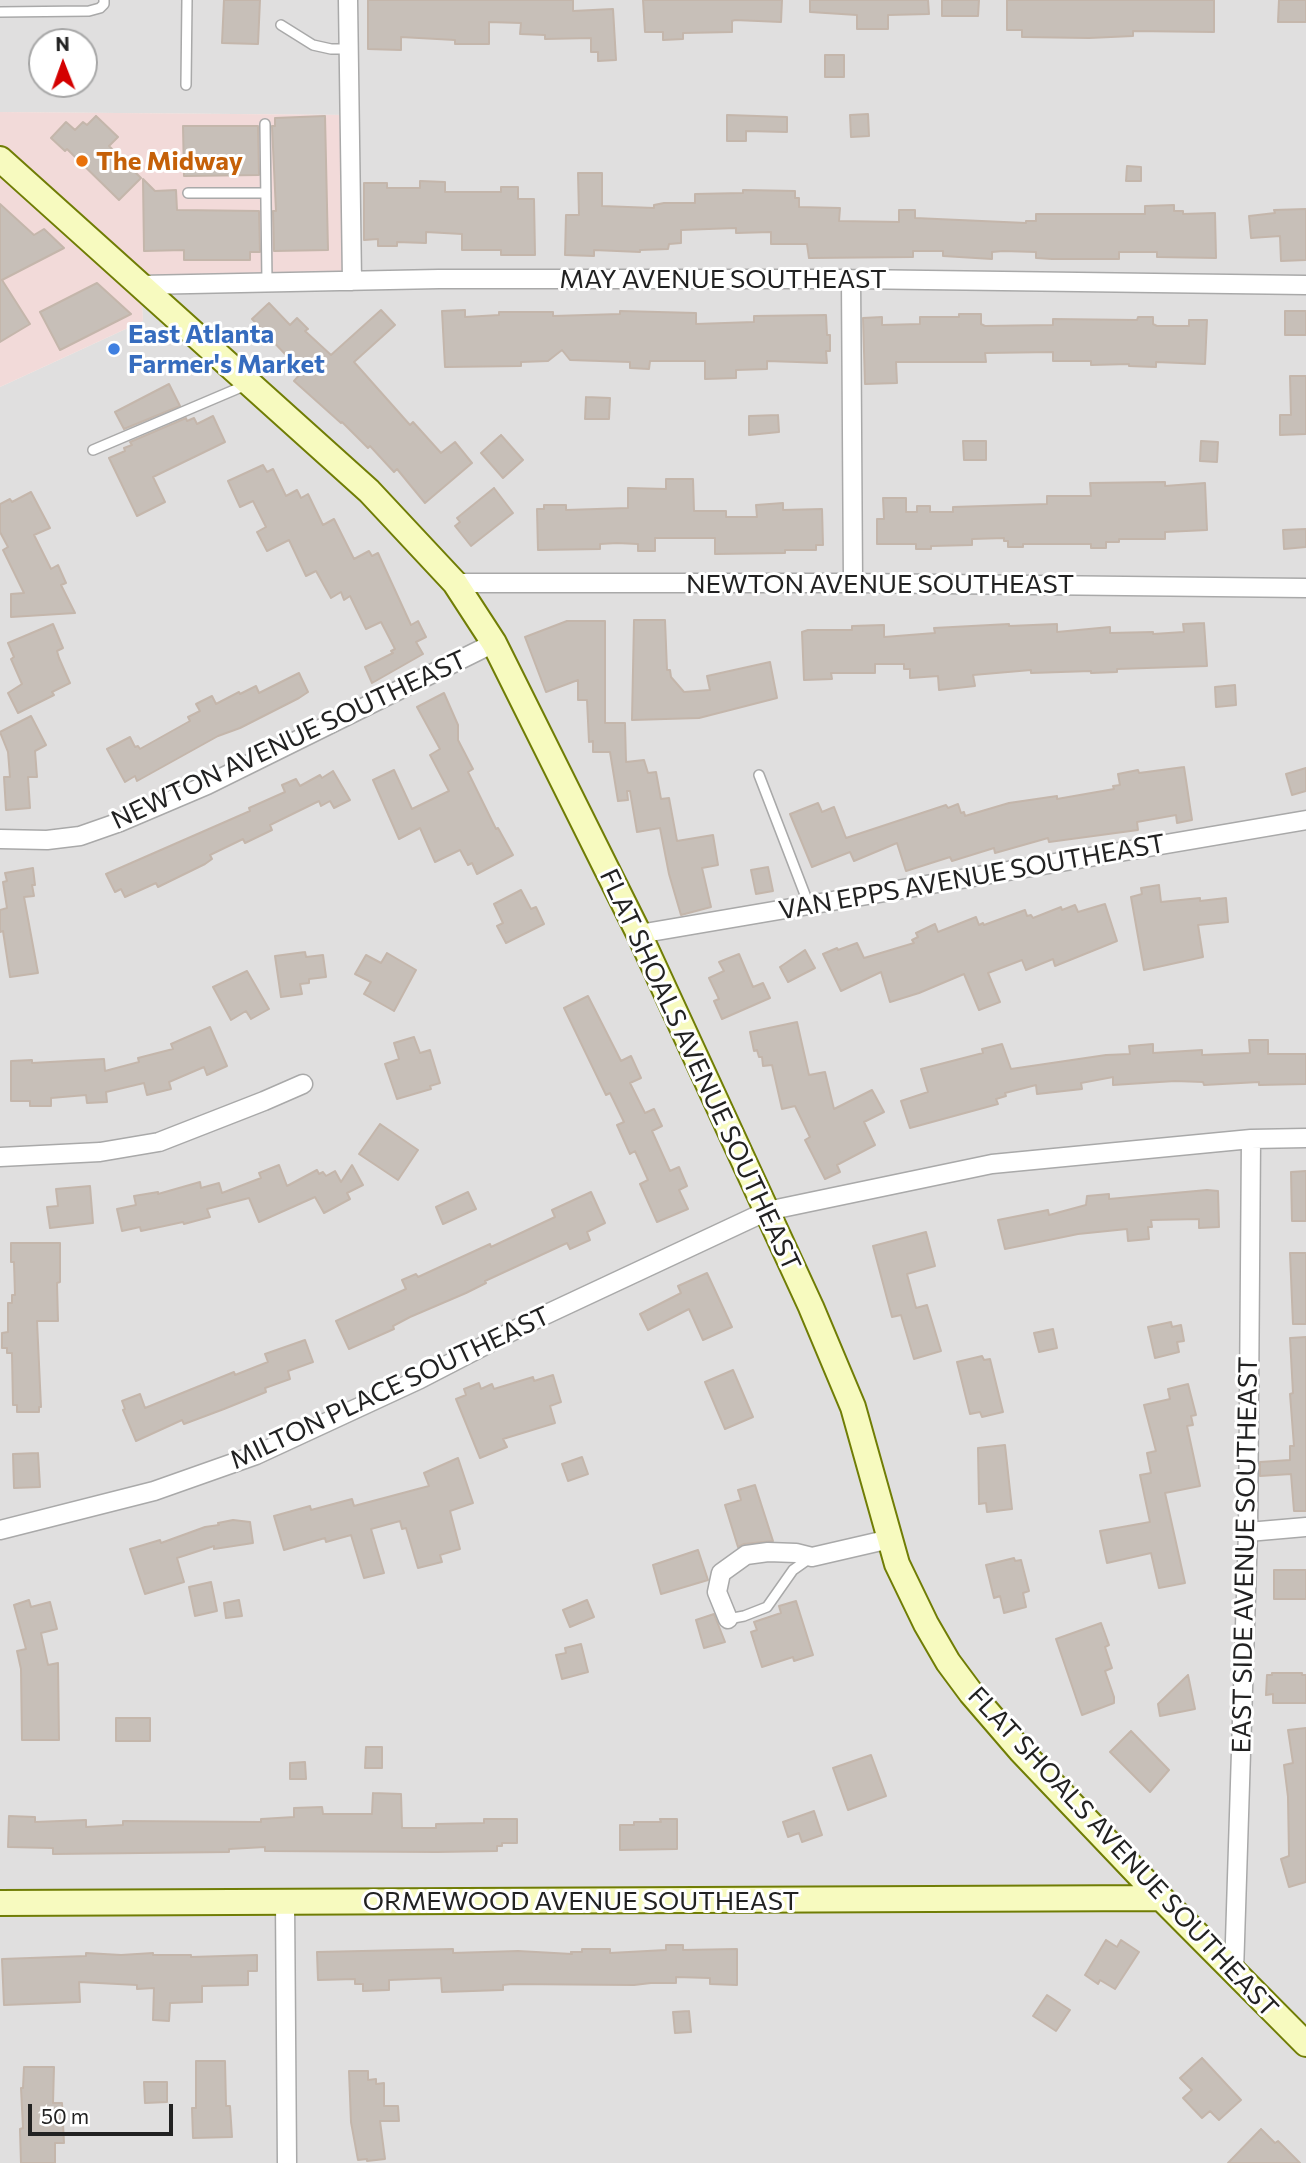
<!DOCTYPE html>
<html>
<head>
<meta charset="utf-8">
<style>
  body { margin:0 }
  #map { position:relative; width:1306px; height:2163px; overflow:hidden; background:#f2efe9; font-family:Commissioner,sans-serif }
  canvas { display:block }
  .north { position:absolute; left:28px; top:28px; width:70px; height:70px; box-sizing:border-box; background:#fff; border:2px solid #a7a7a7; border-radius:50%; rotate:359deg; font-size:19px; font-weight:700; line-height:28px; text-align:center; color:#222 }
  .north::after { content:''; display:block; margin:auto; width:24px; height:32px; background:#d40000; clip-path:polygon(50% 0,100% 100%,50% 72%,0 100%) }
  .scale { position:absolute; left:28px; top:2104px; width:145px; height:32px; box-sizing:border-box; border:4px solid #222; border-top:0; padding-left:9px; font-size:21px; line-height:24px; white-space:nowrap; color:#222; -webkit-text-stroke:5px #fff; paint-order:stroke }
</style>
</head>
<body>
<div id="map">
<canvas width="1306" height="2163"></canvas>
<div class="north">N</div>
<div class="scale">50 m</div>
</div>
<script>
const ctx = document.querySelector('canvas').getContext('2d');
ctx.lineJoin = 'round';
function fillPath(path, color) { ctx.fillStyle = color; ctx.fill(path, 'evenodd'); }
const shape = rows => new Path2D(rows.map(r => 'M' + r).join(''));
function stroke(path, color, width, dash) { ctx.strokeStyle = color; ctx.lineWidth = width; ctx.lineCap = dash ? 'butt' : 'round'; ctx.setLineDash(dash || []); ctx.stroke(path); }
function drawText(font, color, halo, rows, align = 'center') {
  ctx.font = font + ' Commissioner,sans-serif'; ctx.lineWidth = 6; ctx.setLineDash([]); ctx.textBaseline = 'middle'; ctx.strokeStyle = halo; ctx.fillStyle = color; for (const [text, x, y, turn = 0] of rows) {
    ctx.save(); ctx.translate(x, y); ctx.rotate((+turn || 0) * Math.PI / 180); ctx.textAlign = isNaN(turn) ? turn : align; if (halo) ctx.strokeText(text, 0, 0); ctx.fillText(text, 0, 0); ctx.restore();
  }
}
fillPath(shape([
  [0,0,1306,0,1306,2163,0,2163,0,387,143,321,141,285,350,115,0,112],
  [42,42,84,42,84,84,42,84]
]), '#e0dfdf');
fillPath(shape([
  [0,112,350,115,352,281,141,285,143,321,0,387]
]), '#f2dad9');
const building = shape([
  [224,0,260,0,258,44,222,43,224,0],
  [368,0,573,0,573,11,613,9,616,60,598,61,598,52,591,52,591,38,545,39,545,35,520,34,521,23,489,22,489,44,455,44,455,40,401,37,401,50,368,49,368,0],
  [643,0,782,0,781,22,735,20,732,21,732,32,683,33,683,39,663,40,663,32,645,32,643,0],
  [810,0,928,0,929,14,888,15,888,29,857,29,857,15,810,12,810,0],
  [942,0,979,0,978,16,942,16,942,0],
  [1007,0,1214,0,1214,32,1133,31,1133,36,1089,38,1022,37,1022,30,1007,30,1007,0],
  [1279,0,1306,0,1306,22,1278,22,1279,0],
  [825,55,844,55,844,77,825,77,825,55],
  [868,114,869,136,851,137,850,115,868,114],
  [727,115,787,117,787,132,746,131,746,141,727,141,727,115],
  [96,116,118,137,109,146,141,178,119,200,67,149,65,151,51,138,66,122,75,130,83,122,87,125,96,116],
  [325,116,328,250,274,251,273,211,276,211,272,126,275,126,275,118,325,116],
  [183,126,258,126,259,175,184,176,183,126],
  [1127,166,1141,167,1141,181,1126,181,1127,166],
  [578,173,602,173,602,206,654,208,654,205,664,203,695,203,695,194,743,193,743,190,795,191,795,198,799,198,799,207,840,208,839,221,899,222,899,210,915,210,915,218,1026,223,1026,221,1036,221,1036,214,1145,214,1145,206,1174,205,1174,211,1183,211,1183,214,1215,213,1216,258,1157,257,1157,252,1119,252,1119,259,1052,259,1036,258,1036,252,1003,251,992,252,992,259,943,256,943,251,913,251,913,257,809,258,807,244,771,244,771,232,736,233,736,228,681,230,681,243,669,244,668,249,640,250,640,252,594,250,594,256,565,255,566,215,579,215,578,173],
  [143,179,155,191,176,190,177,210,259,211,260,252,250,252,250,260,184,260,184,250,144,251,143,179],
  [420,181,445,182,445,192,501,192,501,187,518,187,518,199,534,199,535,255,501,255,501,250,462,250,462,234,426,232,426,243,397,242,397,246,378,246,378,239,364,240,364,183,387,183,387,188,420,188,420,181],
  [0,204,34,235,44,229,64,248,2,280,30,324,0,342,0,204],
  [1306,209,1306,260,1281,261,1280,236,1251,238,1249,216,1275,213,1274,210,1306,209],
  [97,283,131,314,60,350,40,312,97,283],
  [269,303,290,325,297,318,308,329,305,331,331,355,381,310,395,325,354,362,410,425,413,422,441,453,455,442,472,463,425,503,397,469,394,472,370,446,368,448,342,422,341,423,294,381,302,372,252,319,269,303],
  [465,310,465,317,499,315,499,312,553,312,553,316,620,314,620,311,696,313,696,324,754,322,754,316,826,315,827,335,830,335,830,351,826,351,827,363,767,361,767,369,736,370,736,378,705,379,705,361,650,361,649,369,630,368,630,362,570,360,562,350,548,361,521,362,521,366,445,367,442,311,465,310],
  [1285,311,1306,311,1306,335,1285,335,1285,311],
  [959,314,981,314,981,324,985,326,1053,325,1053,319,1137,320,1138,317,1153,317,1153,324,1157,326,1189,326,1189,320,1207,320,1205,364,1156,362,1156,367,1129,366,1129,364,1091,365,1091,361,1053,361,1053,352,985,353,986,362,896,362,897,383,865,384,863,318,882,317,882,325,920,324,920,317,959,317,959,314],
  [1290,376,1306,376,1306,434,1280,435,1280,415,1291,415,1290,376],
  [169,384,180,406,124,429,115,412,169,384],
  [586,397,610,398,609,419,585,419,586,397],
  [778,415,779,432,749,435,749,416,778,415],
  [213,416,225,442,153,477,165,502,137,516,109,458,125,451,124,448,132,445,130,442,186,418,187,421,194,418,197,424,213,416],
  [501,435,523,460,503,478,481,453,501,435],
  [963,441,986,441,986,460,964,460,963,441],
  [1201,441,1218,442,1217,462,1200,461,1201,441],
  [263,465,267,472,273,469,286,496,297,490,301,498,308,494,323,525,334,519,354,559,369,551,372,556,378,553,411,625,418,621,426,637,416,642,423,654,372,683,365,667,393,653,391,651,395,649,381,622,366,629,350,596,344,600,341,592,331,598,316,571,306,576,289,540,267,551,257,532,266,527,253,501,240,507,228,481,263,465],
  [666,479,693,479,694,511,726,511,726,517,757,517,756,505,783,503,783,510,822,509,823,545,816,545,816,550,785,550,785,553,715,554,715,538,655,538,655,551,638,551,638,544,617,543,600,544,600,549,538,550,537,509,544,509,544,505,566,505,566,510,628,508,628,488,666,489,666,479],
  [1165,482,1165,486,1205,483,1207,530,1165,532,1165,539,1119,539,1119,542,1106,542,1106,548,1091,548,1091,544,1023,544,1023,547,1008,547,1008,541,1004,541,1004,538,972,539,972,545,931,546,931,549,916,549,916,544,877,544,877,519,884,519,883,498,906,498,906,512,917,512,917,506,930,506,930,512,953,512,953,507,1047,504,1047,496,1091,496,1090,483,1165,482],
  [494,488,513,513,471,546,455,526,460,522,457,518,494,488],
  [31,492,50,528,34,535,51,569,58,565,66,583,61,585,75,613,11,617,11,594,24,593,3,550,8,547,0,532,0,504,10,499,12,502,31,492],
  [1306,529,1306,547,1284,549,1283,530,1306,529],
  [634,620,665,620,667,670,670,670,671,677,684,692,710,690,707,676,770,662,777,698,699,718,632,720,634,620],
  [567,621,605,621,605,723,625,723,626,762,644,760,648,773,656,772,661,799,669,798,677,841,713,835,718,865,702,868,711,907,681,915,669,874,660,828,637,832,630,791,627,791,628,800,618,801,610,752,593,752,593,741,589,742,587,700,578,700,578,680,546,692,525,637,567,621],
  [1204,623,1207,666,1117,669,1117,672,1091,673,1091,671,1031,673,1031,670,973,675,975,686,939,690,938,676,910,678,910,669,904,669,904,664,875,664,875,673,831,673,832,679,804,680,802,632,808,630,852,630,852,626,884,625,884,637,935,633,934,628,1009,624,1009,626,1057,624,1057,632,1110,627,1110,633,1153,632,1153,634,1184,632,1183,624,1204,623],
  [53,624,63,648,57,651,59,658,70,683,52,692,54,695,18,713,8,693,22,684,11,659,14,657,8,643,53,624],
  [299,673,308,692,299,698,240,728,218,736,137,781,135,776,125,782,107,749,130,737,135,747,138,746,140,749,190,721,188,717,200,711,196,704,212,696,216,704,239,692,240,694,256,686,259,693,299,673],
  [1235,685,1236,705,1216,707,1215,687,1235,685],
  [444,693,458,725,458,740,473,769,468,772,496,829,498,828,513,855,477,874,472,863,468,865,460,850,435,862,420,828,399,839,373,780,394,770,412,809,449,791,430,755,440,749,417,707,444,693],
  [31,716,46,745,35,751,37,777,28,777,30,808,6,810,4,777,10,777,8,752,0,732,31,716],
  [1184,767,1192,820,1177,823,1176,815,1137,822,1138,830,1049,842,1048,838,995,853,994,848,952,861,950,857,906,871,897,843,854,861,850,852,812,867,790,814,818,803,822,812,834,807,846,838,946,805,948,808,958,804,961,813,964,812,965,816,1009,803,1057,796,1057,799,1114,789,1113,786,1120,785,1118,774,1138,770,1139,773,1184,767],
  [1306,768,1306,791,1292,795,1286,774,1306,768],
  [333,771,350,800,334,808,330,801,321,806,319,801,270,825,272,830,245,843,243,839,210,855,212,859,205,864,158,887,156,883,125,897,121,889,115,892,106,874,250,811,249,808,285,792,282,785,296,779,300,786,320,775,322,778,333,771],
  [768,867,773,891,756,894,751,870,768,867],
  [33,868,35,885,32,885,34,896,24,897,38,973,10,977,3,931,0,932,0,910,7,908,3,882,7,881,5,873,33,868],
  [1159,885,1161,902,1200,898,1200,901,1226,898,1228,922,1198,925,1203,957,1144,970,1131,897,1142,894,1141,888,1159,885],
  [521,890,531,909,536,907,544,924,506,943,497,926,503,923,494,904,521,890],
  [1105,904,1117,941,1055,966,1053,959,1026,970,1022,960,988,973,1000,1002,979,1010,964,974,919,993,890,1002,881,972,841,991,823,954,837,948,838,950,857,943,864,958,914,943,912,940,918,937,916,933,935,924,938,932,976,917,979,925,983,923,984,925,1025,910,1027,916,1031,915,1033,918,1061,907,1062,910,1075,905,1078,912,1105,904],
  [805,950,815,968,788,982,780,967,805,950],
  [305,952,306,957,323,955,326,977,309,979,309,983,300,984,302,994,281,997,275,956,305,952],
  [387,953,416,970,394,1011,364,994,371,982,355,974,366,955,381,963,387,953],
  [739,954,753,987,763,983,770,998,722,1019,714,1001,719,999,709,978,724,971,719,962,739,954],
  [247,971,269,1009,251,1019,246,1011,231,1020,213,987,247,971],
  [588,996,621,1061,631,1056,641,1078,630,1083,645,1113,654,1109,662,1126,652,1131,670,1171,679,1167,687,1186,679,1190,688,1209,657,1222,640,1184,648,1180,635,1151,630,1154,617,1125,624,1122,610,1093,606,1095,564,1008,588,996],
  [797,1022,809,1075,825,1072,834,1109,872,1090,884,1112,864,1122,875,1145,837,1165,840,1172,825,1179,805,1140,810,1137,795,1106,782,1109,772,1065,763,1066,762,1057,759,1057,757,1050,754,1051,750,1032,797,1022],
  [210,1027,227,1066,207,1075,204,1067,169,1082,171,1089,147,1095,144,1083,106,1092,107,1102,87,1103,86,1095,51,1098,51,1106,30,1106,30,1101,11,1101,11,1061,32,1060,32,1063,104,1059,105,1071,139,1062,138,1058,173,1049,171,1044,210,1027],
  [414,1037,420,1053,430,1050,440,1083,430,1086,431,1089,397,1099,385,1064,399,1059,394,1043,414,1037],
  [1249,1040,1268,1040,1268,1054,1306,1054,1306,1084,1259,1085,1259,1082,1204,1085,1203,1082,1175,1081,1113,1085,1113,1077,1081,1083,1082,1089,1037,1094,1036,1085,1005,1093,1006,1096,996,1099,998,1104,910,1128,901,1101,928,1092,921,1069,983,1053,982,1049,1002,1044,1011,1069,1106,1055,1130,1054,1129,1046,1153,1044,1153,1053,1202,1050,1202,1055,1250,1053,1249,1040],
  [380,1124,418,1150,398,1180,359,1154,380,1124],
  [279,1165,287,1186,317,1170,319,1174,323,1172,326,1176,335,1171,341,1182,352,1165,363,1185,347,1193,350,1199,324,1213,315,1197,259,1222,249,1198,207,1209,210,1217,184,1224,183,1222,141,1231,140,1227,122,1231,117,1209,136,1205,134,1196,158,1192,158,1194,200,1182,201,1188,219,1183,222,1193,261,1178,259,1173,279,1165],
  [1306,1171,1306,1221,1292,1221,1291,1172,1306,1171],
  [90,1186,93,1223,50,1228,47,1207,58,1206,56,1189,90,1186],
  [1207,1190,1218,1191,1219,1227,1199,1228,1199,1219,1151,1220,1152,1227,1148,1227,1149,1239,1128,1241,1127,1229,1078,1234,1005,1249,998,1220,1048,1210,1049,1215,1086,1205,1087,1196,1109,1194,1109,1199,1207,1190],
  [468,1192,476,1209,443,1224,436,1207,468,1192],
  [591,1192,605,1223,587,1232,590,1240,570,1249,567,1243,485,1281,486,1283,466,1293,410,1317,393,1326,394,1329,349,1349,336,1321,406,1289,402,1280,416,1274,418,1277,490,1244,491,1247,555,1217,552,1210,591,1192],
  [926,1232,935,1266,907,1274,916,1308,927,1305,941,1351,914,1359,901,1315,892,1317,873,1246,926,1232],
  [11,1243,60,1243,60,1282,57,1283,58,1321,37,1321,41,1407,39,1407,39,1412,17,1412,17,1405,13,1405,12,1353,7,1353,7,1348,2,1348,2,1333,8,1332,8,1303,12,1303,12,1295,15,1295,14,1262,11,1262,11,1243],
  [1290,1253,1306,1253,1306,1324,1293,1324,1290,1253],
  [707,1273,732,1327,703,1340,689,1309,648,1330,640,1314,681,1293,678,1286,707,1273],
  [1171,1322,1172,1327,1181,1325,1184,1341,1177,1342,1179,1352,1155,1358,1148,1327,1171,1322],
  [1053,1329,1057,1348,1039,1352,1034,1333,1053,1329],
  [1306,1337,1306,1511,1294,1511,1291,1474,1260,1476,1260,1462,1290,1460,1290,1446,1294,1446,1290,1394,1293,1393,1290,1338,1306,1337],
  [305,1340,313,1362,288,1371,290,1379,265,1388,266,1392,224,1409,184,1424,182,1420,136,1441,123,1410,125,1409,122,1401,140,1394,145,1408,234,1372,235,1375,268,1362,265,1354,305,1340],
  [982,1356,984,1360,990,1359,1003,1412,982,1417,980,1412,970,1414,957,1362,982,1356],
  [733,1370,753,1417,725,1429,705,1382,733,1370],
  [553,1375,561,1402,550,1406,555,1423,503,1439,507,1447,480,1458,456,1399,466,1395,464,1389,479,1383,481,1389,492,1384,494,1389,533,1377,534,1381,553,1375],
  [1188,1384,1196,1415,1191,1416,1193,1425,1187,1426,1200,1486,1165,1493,1185,1583,1159,1588,1151,1553,1107,1563,1100,1531,1150,1522,1140,1475,1151,1473,1147,1453,1156,1451,1144,1405,1170,1399,1168,1389,1188,1384],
  [1005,1445,1012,1509,987,1512,986,1503,979,1504,978,1448,1005,1445],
  [38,1453,40,1487,14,1488,13,1454,38,1453],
  [582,1457,588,1474,568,1481,562,1464,582,1457],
  [458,1458,473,1503,450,1511,460,1549,440,1555,442,1562,418,1568,406,1528,402,1529,400,1521,371,1529,384,1573,364,1578,351,1535,326,1542,325,1538,284,1550,274,1516,310,1506,311,1510,352,1499,354,1506,429,1486,424,1473,458,1458],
  [755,1485,773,1541,744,1544,738,1547,725,1505,741,1500,738,1490,755,1485],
  [233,1520,250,1522,253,1543,214,1549,214,1546,177,1558,184,1582,145,1594,130,1549,160,1540,161,1543,205,1527,219,1525,218,1523,233,1520],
  [698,1550,708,1580,661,1594,653,1565,698,1550],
  [1014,1558,1015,1561,1021,1560,1029,1591,1023,1593,1026,1607,1004,1613,1000,1596,994,1598,986,1565,1014,1558],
  [1274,1570,1306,1570,1306,1599,1274,1599,1274,1570],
  [211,1582,217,1611,195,1616,189,1587,211,1582],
  [29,1600,31,1607,50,1602,57,1629,41,1633,48,1665,58,1663,59,1740,22,1740,21,1669,17,1651,26,1649,14,1605,29,1600],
  [239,1600,242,1616,226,1618,224,1603,239,1600],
  [587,1600,594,1617,570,1627,563,1610,587,1600],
  [796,1601,813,1655,794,1661,793,1657,762,1667,751,1632,757,1630,754,1622,781,1613,779,1606,796,1601],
  [714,1614,725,1642,704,1648,696,1620,714,1614],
  [1101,1623,1109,1645,1105,1647,1112,1668,1105,1671,1114,1697,1114,1703,1082,1715,1056,1639,1101,1623],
  [581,1644,588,1672,562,1679,556,1655,566,1653,565,1648,581,1644],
  [1272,1673,1302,1673,1302,1675,1306,1675,1306,1703,1273,1703,1273,1694,1266,1695,1267,1675,1272,1675,1272,1673],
  [1188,1675,1195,1709,1160,1716,1158,1704,1188,1675],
  [116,1718,150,1718,150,1741,116,1741,116,1718],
  [1306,1728,1306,1882,1289,1887,1281,1859,1289,1856,1288,1797,1284,1765,1293,1763,1288,1730,1306,1728],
  [1131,1731,1169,1770,1150,1792,1110,1752,1131,1731],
  [366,1747,382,1747,382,1768,365,1768,366,1747],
  [871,1755,886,1796,848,1810,833,1768,871,1755],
  [305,1762,306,1779,290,1779,290,1763,305,1762],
  [373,1793,401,1794,402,1828,436,1828,436,1824,484,1823,484,1819,517,1819,517,1843,502,1843,502,1846,497,1846,497,1851,437,1852,265,1851,265,1847,229,1849,229,1852,53,1854,53,1848,8,1847,9,1816,35,1817,35,1822,86,1820,86,1827,123,1825,123,1821,261,1822,261,1819,294,1817,294,1808,322,1807,323,1814,372,1814,373,1793],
  [814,1811,822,1835,802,1842,799,1833,788,1837,783,1822,814,1811],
  [660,1819,677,1819,677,1849,620,1850,620,1825,634,1825,634,1822,661,1822,660,1819],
  [1106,1940,1117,1947,1121,1940,1139,1952,1115,1989,1100,1980,1098,1984,1085,1975,1106,1940],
  [666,1945,683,1945,683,1950,737,1949,737,1985,710,1984,710,1978,676,1977,676,1983,651,1983,634,1985,512,1984,503,1985,503,1990,442,1992,441,1978,389,1980,389,1990,363,1991,363,1984,355,1984,355,1979,318,1980,317,1952,453,1949,453,1953,518,1951,572,1954,571,1952,582,1952,582,1949,610,1949,610,1953,666,1950,666,1945],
  [86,1953,121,1955,153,1953,153,1955,191,1955,191,1957,257,1955,257,1971,248,1971,248,1985,202,1986,202,2002,170,2003,169,2021,153,2020,154,1988,137,1989,137,1985,79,1982,80,2002,4,2005,2,1959,86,1956,86,1953],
  [1047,1995,1070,2010,1056,2031,1033,2016,1047,1995],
  [689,2011,691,2032,675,2033,673,2012,689,2011],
  [1202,2058,1241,2100,1219,2120,1210,2111,1202,2118,1183,2098,1192,2090,1180,2078,1202,2058],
  [196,2061,225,2061,226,2106,230,2106,232,2137,193,2138,192,2108,196,2108,196,2061],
  [24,2067,54,2067,53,2103,62,2103,64,2143,55,2143,55,2163,21,2163,20,2129,23,2128,21,2088,23,2088,24,2067],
  [349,2071,368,2071,368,2080,376,2079,376,2084,384,2083,384,2106,398,2106,399,2121,380,2121,385,2159,367,2161,367,2159,358,2160,351,2122,349,2071],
  [144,2082,167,2082,167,2102,145,2103,144,2082],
  [1261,2129,1275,2143,1278,2141,1300,2163,1228,2163,1261,2129]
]);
fillPath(building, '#c7bfb8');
stroke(building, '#c4b6ab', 2);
const lane = shape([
  [0,12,89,11,100,8,104,4,104,0],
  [281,25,313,45,331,49,349,49],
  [186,85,187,0],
  [265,124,267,282],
  [188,193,266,193],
  [93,450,246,385],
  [759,775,809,905],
  [728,1619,744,1616,767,1607,793,1570,810,1558]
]);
const street = shape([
  [348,0,352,281],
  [851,279,853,583],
  [141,285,439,279,851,279,1306,285],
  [455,583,853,583,1306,588],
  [0,839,47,840,80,836,120,822,207,785,494,643],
  [639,934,1306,820],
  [0,1157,100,1152,159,1142,264,1101,303,1084],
  [0,1530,154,1491,256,1455,420,1379,532,1321,767,1211,992,1164,1251,1139,1306,1138],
  [1248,1532,1306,1527],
  [728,1619,717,1592,721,1573,746,1555,768,1552,796,1553,812,1557,890,1539],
  [285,1902,287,2163],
  [1234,1972,1248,1532,1251,1139]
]);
const secondary = shape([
  [0,159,369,491,455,583,494,643,639,934,811,1307,853,1407,897,1564,926,1624,948,1662,971,1693,1021,1751,1161,1898,1306,2044],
  [0,1903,1161,1898]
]);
stroke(lane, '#a9a9a9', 12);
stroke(street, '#a9a9a9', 21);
stroke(secondary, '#707d05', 28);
stroke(lane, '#fff', 9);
stroke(street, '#fff', 18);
stroke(secondary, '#f7fabf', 24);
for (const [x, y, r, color] of [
  [82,161,7,"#e8710a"],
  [114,349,7,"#3f7fe0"]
]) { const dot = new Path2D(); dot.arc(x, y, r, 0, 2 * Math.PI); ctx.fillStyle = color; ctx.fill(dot); stroke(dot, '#fff', 2.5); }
drawText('bold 26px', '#c56008', '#fff', [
  ["The Midway",96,161]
], 'left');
drawText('26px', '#222', '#fff', [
  ["MAY AVENUE SOUTHEAST",723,279],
  ["NEWTON AVENUE SOUTHEAST",880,584],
  ["NEWTON AVENUE SOUTHEAST",289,740,-25],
  ["VAN EPPS AVENUE SOUTHEAST",972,877,-10],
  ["FLAT SHOALS AVENUE SOUTHEAST",700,1070,65],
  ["MILTON PLACE SOUTHEAST",390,1388,-25],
  ["EAST SIDE AVENUE SOUTHEAST",1245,1555,-89],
  ["FLAT SHOALS AVENUE SOUTHEAST",1123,1852,47],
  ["ORMEWOOD AVENUE SOUTHEAST",581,1901]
]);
drawText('bold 26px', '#366cbe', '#fff', [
  ["East Atlanta",128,334],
  ["Farmer's Market",128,364]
], 'left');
</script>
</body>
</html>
